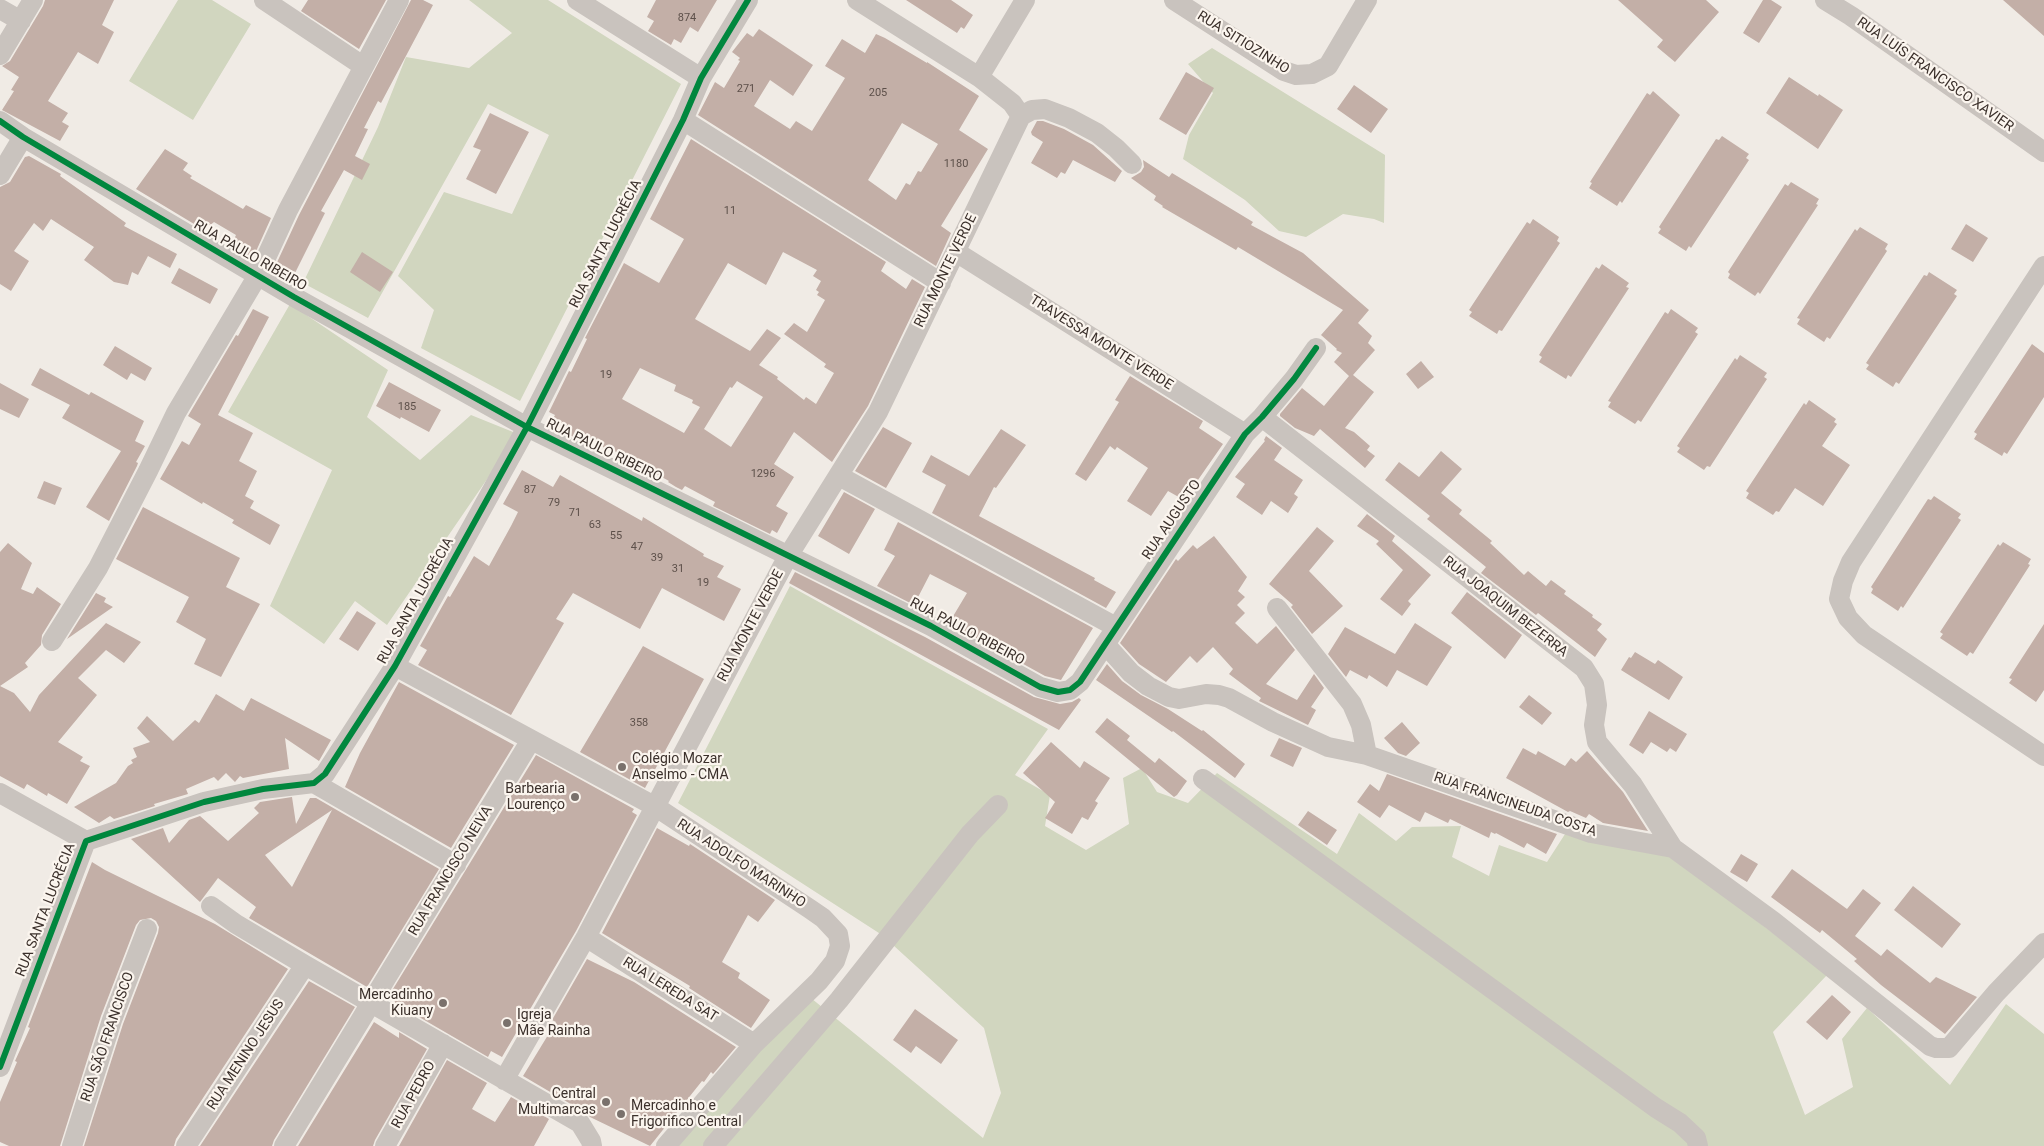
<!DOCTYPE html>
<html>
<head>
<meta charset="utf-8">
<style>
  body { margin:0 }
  canvas { display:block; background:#f0ebe5 }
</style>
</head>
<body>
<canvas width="2044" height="1146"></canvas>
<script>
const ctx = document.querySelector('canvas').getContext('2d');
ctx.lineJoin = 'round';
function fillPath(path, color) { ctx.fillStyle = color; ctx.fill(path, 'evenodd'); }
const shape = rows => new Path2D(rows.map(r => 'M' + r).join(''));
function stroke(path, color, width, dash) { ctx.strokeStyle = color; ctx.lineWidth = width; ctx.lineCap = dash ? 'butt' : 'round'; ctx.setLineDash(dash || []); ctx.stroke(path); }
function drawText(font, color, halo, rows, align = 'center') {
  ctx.font = font + ' Roboto,sans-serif'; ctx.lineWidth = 4.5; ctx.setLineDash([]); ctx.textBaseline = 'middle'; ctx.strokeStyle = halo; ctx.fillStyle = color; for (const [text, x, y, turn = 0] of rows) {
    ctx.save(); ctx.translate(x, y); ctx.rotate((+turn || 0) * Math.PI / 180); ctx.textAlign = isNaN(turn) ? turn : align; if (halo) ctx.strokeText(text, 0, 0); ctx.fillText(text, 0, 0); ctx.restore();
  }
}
fillPath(shape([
  [178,0,212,0,251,24,193,120,129,81],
  [469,0,548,0,681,84,520,401,421,348,434,310,398,276,444,192,512,214,549,135,488,104,368,318,303,283,378,127,406,57,469,68,512,33],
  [1212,48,1385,155,1384,223,1374,219,1343,214,1306,237,1279,231,1245,200,1183,159,1189,135,1213,93,1188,64],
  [290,304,388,370,367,417,420,460,471,415,518,434,387,625,355,601,324,644,270,606,332,470,228,412],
  [790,586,1048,729,1015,775,1050,795,1045,826,1086,850,1129,824,1123,778,1142,768,1157,792,1188,803,1217,773,1337,854,1359,813,1396,841,1412,827,1461,826,1452,857,1489,876,1499,845,1547,862,1567,831,1672,855,1827,975,1773,1032,1805,1115,1853,1087,1842,1039,1867,1008,1950,1085,2006,1004,2044,1034,2044,1146,675,1146,806,994,983,1138,1001,1093,984,1028,882,935,678,803]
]), '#d1d6bf');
fillPath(shape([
  [45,0,114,0,102,25,114,32,98,64,78,52,48,101,68,113,62,122,69,126,60,141,2,110,14,91,11,90,19,77,2,66,10,61,43,6],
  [308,0,386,0,359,49,301,11],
  [411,0,423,0,433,5,381,103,378,101,364,128,368,129,355,156,370,164,362,180,344,170,321,211,325,213,291,281,273,271,299,215],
  [656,0,717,0,698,32,690,27,681,43,674,39,671,45,648,31,654,21,647,17],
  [906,0,951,0,973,15,964,29,961,27,957,33],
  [1618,0,1706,0,1719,12,1675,62,1657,47,1663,40],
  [1763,0,1771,0,1782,7,1759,43,1743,33],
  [2003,0,2044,0,2044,36],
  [759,29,813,65,793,96,770,80,754,106,790,129,796,121,812,131,845,78,825,66,842,39,865,53,876,34,885,38,927,63,927,62,979,96,959,130,988,149,941,226,951,233,936,266,698,115,715,82,724,88,740,61,738,60,740,58,732,52,747,33,753,37],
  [902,123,938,144,921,172,918,171,910,185,906,183,896,200,868,180],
  [1186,72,1214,88,1186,135,1159,119],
  [1789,77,1818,96,1819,94,1843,110,1818,149,1766,113],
  [1354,85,1388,109,1371,133,1337,109],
  [1653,91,1680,115,1622,203,1620,201,1617,206,1589,188,1592,183,1590,182,1647,93,1650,95],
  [490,113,529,132,496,194,466,179,481,150,473,147],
  [1037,121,1043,121,1064,129,1093,145,1122,171,1115,182,1073,160,1065,174,1061,172,1057,178,1031,163,1043,142,1032,135,1031,132],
  [1722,136,1749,154,1746,158,1749,160,1691,248,1689,246,1686,251,1658,233,1661,229,1659,227,1716,139,1719,140],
  [691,139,886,262,881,271,906,289,912,279,925,287,868,406,832,462,794,432,774,464,794,477,776,506,788,513,777,533,772,530,770,534,713,506,715,502,685,486,682,490,676,487,668,482,669,481,609,448,608,450,584,436,581,441,550,425,555,415,549,412,569,371,571,372,587,339,585,338,624,263,659,283,684,239,650,219],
  [783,252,817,270,813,276,821,281,816,290,819,292,817,295,825,300,807,332,794,323,784,334,826,364,824,367,834,373,816,404,806,397,804,400,777,379,778,377,759,365,781,338,767,329,750,351,695,319,728,263,766,285],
  [640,368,676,385,674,391,693,400,692,403,700,407,684,433,622,399],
  [737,381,763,397,731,447,704,429,730,387,732,388],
  [165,149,188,163,183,170,192,176,190,178,243,209,246,205,271,218,253,258,231,246,236,235,214,222,204,230,136,189],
  [29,156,61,174,60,176,126,223,124,226,177,254,170,268,148,256,138,275,132,272,128,285,114,282,84,260,94,247,51,219,43,231,34,223,14,251,29,261,11,291,0,284,0,187,10,182,25,157],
  [1143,160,1169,177,1172,173,1253,222,1251,225,1303,253,1369,310,1358,323,1372,336,1368,343,1375,350,1353,375,1374,392,1345,428,1354,432,1370,446,1367,450,1375,456,1365,468,1320,429,1314,436,1295,428,1280,416,1280,414,1302,388,1324,406,1349,376,1334,362,1342,353,1336,350,1337,349,1321,335,1343,310,1238,247,1236,250,1162,207,1163,206,1154,200,1156,196,1131,178,1141,172,1144,167],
  [1791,182,1819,199,1816,204,1818,205,1760,294,1758,292,1755,296,1728,278,1730,274,1728,272,1785,184,1788,186],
  [1533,219,1559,237,1557,241,1560,243,1502,331,1499,330,1497,334,1469,316,1472,312,1469,310,1527,222,1530,224],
  [1966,224,1988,238,1973,262,1951,249],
  [1860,227,1888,244,1885,249,1887,251,1830,339,1827,337,1824,342,1797,324,1800,319,1797,318,1855,229,1857,231],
  [362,252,393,272,380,292,350,272],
  [1602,264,1629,283,1626,287,1629,288,1571,377,1568,375,1566,379,1539,362,1542,357,1539,355,1596,267,1599,269],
  [179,268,218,289,210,304,171,283],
  [1929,272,1957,290,1954,294,1957,296,1899,384,1896,382,1893,387,1866,369,1869,365,1866,363,1924,275,1927,276],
  [253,309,269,317,218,415,253,433,239,461,257,471,245,496,254,501,250,508,280,525,270,545,232,523,234,520,203,502,202,504,160,479,182,441,189,445,201,424,188,416,236,335,238,336],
  [1671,309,1698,328,1695,332,1698,334,1641,422,1638,420,1635,424,1608,407,1611,402,1608,401,1665,312,1668,314],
  [2032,344,2044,353,2044,397,2007,454,2004,452,2002,456,1974,439,1977,434,1974,432],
  [115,346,152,368,145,381,131,373,127,380,103,365],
  [1740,355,1767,373,1764,377,1767,379,1710,467,1707,466,1704,470,1677,452,1680,448,1677,446,1735,358,1737,360],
  [1421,361,1434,377,1418,389,1406,374],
  [40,368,89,395,91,392,144,421,135,441,145,446,136,462,138,463,137,466,109,521,86,507,121,451,62,418,70,405,31,385],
  [1130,376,1203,421,1199,428,1223,444,1184,500,1168,491,1151,516,1127,501,1148,468,1117,447,1115,450,1110,446,1086,481,1075,474,1119,402,1115,400],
  [389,382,441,410,429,432,401,417,400,419,376,406],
  [0,383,29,399,19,418,0,409],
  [1809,400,1836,419,1834,422,1837,424,1822,446,1850,465,1823,506,1795,488,1779,512,1776,511,1773,515,1746,498,1749,493,1746,491,1804,403,1806,405],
  [883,427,912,443,886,488,855,471],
  [1001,429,1026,445,996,488,994,487,979,516,1095,578,1094,580,1116,592,1106,608,932,513,946,485,922,472,931,455,969,476],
  [1266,436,1282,448,1274,460,1303,480,1294,494,1298,497,1288,513,1271,501,1262,515,1236,497,1245,484,1235,477,1265,441,1264,440],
  [1441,451,1462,469,1441,493,1462,510,1459,514,1492,541,1490,543,1524,575,1528,571,1546,586,1551,580,1566,591,1564,594,1593,615,1592,617,1602,624,1597,630,1607,639,1595,657,1538,613,1536,615,1481,573,1486,567,1427,519,1430,516,1385,480,1399,462,1419,477],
  [522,470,553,487,560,475,642,521,643,517,704,554,703,556,724,566,717,577,741,589,724,621,662,588,640,629,573,593,556,619,564,623,511,715,418,665,427,650,420,646,448,596,450,597,474,556,489,566,511,526,518,512,503,504],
  [44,481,62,488,55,505,37,498],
  [844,492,875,509,849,554,818,536],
  [1934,496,1961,514,1958,518,1961,520,1903,608,1901,606,1898,611,1871,593,1873,589,1871,587,1928,499,1931,500],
  [143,507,240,558,226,587,260,604,221,677,194,664,206,639,176,622,189,597,116,559],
  [1367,514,1395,536,1392,541,1431,575,1408,601,1411,604,1402,616,1380,599,1403,570,1376,544,1379,541,1357,526],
  [898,522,1093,628,1061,680,1045,676,949,623,967,593,930,574,914,605,877,586,895,556,884,550],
  [1317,527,1334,541,1309,571,1343,606,1312,634,1291,607,1293,605,1269,584],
  [1214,536,1247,577,1238,591,1245,597,1237,605,1245,613,1235,623,1257,644,1276,626,1295,650,1266,684,1297,700,1314,674,1324,688,1311,707,1316,710,1308,725,1259,701,1261,698,1229,674,1233,669,1213,647,1197,663,1190,656,1166,682,1139,664,1120,643,1176,559,1178,561,1193,545,1197,549],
  [2003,542,2031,559,2028,564,2030,565,1973,654,1970,652,1967,656,1940,638,1943,634,1940,632,1998,544,2000,546],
  [8,543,32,563,21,589,33,594,37,587,61,604,42,635,41,645,25,663,28,667,0,686,14,693,30,712,39,695,106,623,141,642,124,663,106,650,78,678,97,695,58,742,83,757,80,761,90,766,67,804,48,793,47,796,27,784,24,789,0,776,0,552],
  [795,572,925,637,1034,697,1060,704,1072,702,1079,698,1081,700,1059,730,789,583],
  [1467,592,1522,635,1505,659,1451,613],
  [96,593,106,598,104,602,113,607,67,639],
  [357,611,376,623,358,651,339,639],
  [1415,623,1452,647,1427,686,1397,670,1387,687,1369,675,1367,679,1350,670,1346,677,1328,654,1345,627,1395,654],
  [2044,624,2044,690,2036,702,2009,683,2012,679,2009,678],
  [643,646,704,679,645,788,580,752],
  [1635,652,1655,664,1658,660,1683,677,1669,700,1621,670,1629,657,1631,658],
  [1107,664,1122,681,1141,695,1168,709,1202,731,1203,730,1245,764,1235,778,1173,731,1172,732,1096,680],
  [399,682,514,745,451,848,345,787,360,753],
  [216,694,244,711,251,698,331,740,319,761,285,738,289,769,243,778,240,776,235,782,226,773,218,781,214,777,186,789,188,794,154,804,155,806,114,819,110,816,99,823,74,807,116,783,128,766,133,763,131,760,137,757,133,748,150,742,137,728,147,716,173,741,195,720,199,723],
  [1529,695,1552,713,1542,725,1519,707],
  [1649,711,1687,734,1676,752,1670,748,1667,752,1651,742,1643,754,1629,745],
  [1107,718,1130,736,1127,740,1155,763,1159,758,1187,781,1177,795,1174,797,1095,732],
  [1402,722,1420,743,1406,756,1398,753,1384,738],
  [1279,738,1302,748,1293,767,1270,756],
  [1051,742,1080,768,1084,761,1110,778,1095,801,1098,803,1088,820,1082,817,1072,834,1045,818,1055,802,1023,773],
  [1523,748,1536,755,1538,751,1565,766,1571,758,1576,762,1587,751,1623,792,1648,831,1603,823,1589,814,1586,818,1570,811,1568,812,1506,778],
  [536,755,634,809,632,812,637,815,576,931,502,1057,491,1051,488,1057,395,1003,393,989],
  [1387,774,1557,834,1546,854,1527,843,1524,848,1496,833,1495,834,1491,832,1489,838,1450,819,1448,823,1425,812,1420,822,1389,805,1380,818,1357,802,1370,784,1379,791],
  [292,797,296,824,310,798,316,798,439,869,367,987,249,918,256,907,218,878,200,902,131,839,163,828,169,843,189,820,200,816,228,841,259,813,254,808,260,802],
  [332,810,292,887,265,855],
  [1308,811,1337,830,1327,845,1298,825],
  [657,828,689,846,690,844,775,900,758,922,748,915,722,962,740,973,738,978,770,1000,751,1028,689,988,690,986,602,933],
  [1741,854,1758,864,1747,882,1730,872],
  [92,862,105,870,215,924,288,969,176,1139,174,1146,84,1146,123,1024,158,933,159,927,156,921,151,918,140,920,136,925,101,1016,60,1146,9,1146,0,1142,0,1102,17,1062,15,1061,30,1028,28,1027],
  [1792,869,1847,909,1863,889,1881,903,1855,936,1881,956,1887,949,1930,983,1936,977,1977,997,1945,1034,1881,985,1854,961,1857,959,1822,930,1820,933,1771,897],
  [1913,886,1961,924,1942,948,1894,910],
  [587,959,634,982,736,1047,713,1074,711,1072,704,1082,702,1081,650,1146,590,1117,586,1113,523,1076,556,1022,552,1020],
  [309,981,355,1007,274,1140,272,1146,200,1146],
  [1832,995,1851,1012,1827,1040,1806,1022],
  [915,1009,958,1040,941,1064,916,1046,911,1053,893,1040],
  [374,1022,399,1038,399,1032,427,1049,375,1140,373,1146,298,1146],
  [447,1060,487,1083,472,1109,495,1122,511,1097,549,1119,534,1146,399,1146]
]), '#c3afa7');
stroke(shape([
  [264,0,363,66],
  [577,0,701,78],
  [857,0,979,77,1012,103,1021,116,1032,110,1045,109,1069,118,1097,133,1116,148,1132,164],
  [1174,0,1284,71,1296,75,1312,74,1328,66,1367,0],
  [1825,0,1851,16,2044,152],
  [0,9,21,21],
  [0,55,33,0],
  [979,77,1025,0],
  [683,120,941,283],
  [0,121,23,137,294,297,527,427,931,626,1040,687,1058,692,1070,690,1080,682,1245,434,1262,417,1294,379,1316,348],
  [0,175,23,137],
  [956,252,1245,434],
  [2044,266,1851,562,1843,581,1839,599,1848,618,1864,635,2044,756],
  [1262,417,1584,668,1594,684,1597,705,1594,725,1597,742,1633,785,1673,848],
  [839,476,1116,627],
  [1277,608,1352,704,1361,725,1367,755],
  [52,641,98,568,148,471,176,413,258,275,288,210,399,0],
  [1105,644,1131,673,1148,686,1169,697,1179,699,1206,694,1219,695,1229,698,1273,722,1328,747,1367,755,1591,833,1673,848,1773,921,1930,1046,1936,1048,1949,1048,1996,993,2044,943],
  [395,666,656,807,810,909,823,918,838,934,840,946,835,961,819,981,754,1044,666,1146],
  [1203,779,1656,1108,1680,1123,1696,1138,1698,1146],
  [314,783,456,865],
  [0,793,86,841],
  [211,906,236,924,305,965,580,1123,591,1141,592,1146],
  [586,937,754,1044],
  [0,1067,86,841,204,802,263,789,314,783,325,774,395,666,527,427,683,120,701,78,748,0],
  [504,1080,586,937,788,556,878,412,1021,116],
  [72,1146,112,1020,147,929],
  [186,1146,305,965],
  [284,1146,531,740],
  [385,1146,443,1044],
  [713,1146,839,1000,970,834,998,805]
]), '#c9c3be', 20);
stroke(shape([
  [0,121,23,137,294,297,527,427,931,626,1040,687,1058,692,1070,690,1080,682,1245,434,1262,417,1294,379,1316,348],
  [0,1067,86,841,204,802,263,789,314,783,325,774,395,666,527,427,683,120,701,78,748,0]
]), '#00873e', 6);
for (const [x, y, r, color] of [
  [622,767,5,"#7a716c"],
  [575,797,5,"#7a716c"],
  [443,1003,5,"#7a716c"],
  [507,1023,5,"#7a716c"],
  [606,1102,5,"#7a716c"],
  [621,1114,5,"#7a716c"]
]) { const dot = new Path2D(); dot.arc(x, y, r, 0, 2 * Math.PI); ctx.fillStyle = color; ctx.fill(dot); stroke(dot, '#fbf5ee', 2); }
drawText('11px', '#5d504a', null, [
  ["874",687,18],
  ["271",746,89],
  ["205",878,93],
  ["1180",956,164],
  ["11",730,211],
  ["19",606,375],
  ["185",407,407],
  ["1296",763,474],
  ["87",530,490],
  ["79",554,503],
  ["71",575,513],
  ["63",595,525],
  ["55",616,536],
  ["47",637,547],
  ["39",657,558],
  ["31",678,569],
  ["19",703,583],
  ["358",639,723]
]);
drawText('14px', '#3b302b', '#fbf5ee', [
  ["RUA SITIOZINHO",1243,43,32],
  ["RUA LUÍS FRANCISCO XAVIER",1935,75,35],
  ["RUA SANTA LUCRÉCIA",606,244,-63],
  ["RUA PAULO RIBEIRO",250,256,30],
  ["RUA MONTE VERDE",946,271,-64],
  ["TRAVESSA MONTE VERDE",1101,343,32],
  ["RUA PAULO RIBEIRO",604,451,26],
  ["RUA AUGUSTO",1172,520,-56],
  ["RUA SANTA LUCRÉCIA",416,601,-61],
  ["RUA JOAQUIM BEZERRA",1505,607,38],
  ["RUA MONTE VERDE",751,626,-62],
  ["RUA PAULO RIBEIRO",967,632,28],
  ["RUA FRANCINEUDA COSTA",1515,805,19],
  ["RUA ADOLFO MARINHO",741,864,33],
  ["RUA FRANCISCO NEIVA",451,871,-59],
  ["RUA SANTA LUCRÉCIA",46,910,-69],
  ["RUA LEREDA SAT",670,990,32],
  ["RUA SÃO FRANCISCO",108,1037,-71],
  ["RUA MENINO JESUS",246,1055,-57],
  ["RUA PEDRO",414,1095,-61]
]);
drawText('14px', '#3b302b', '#fbf5ee', [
  ["Colégio Mozar",632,759],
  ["Anselmo - CMA",632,775],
  ["Barbearia",565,789,"right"],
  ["Lourenço",565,805,"right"],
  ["Mercadinho",433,995,"right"],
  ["Kiuany",433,1011,"right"],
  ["Igreja",517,1015],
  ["Mãe Rainha",517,1031],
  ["Central",596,1094,"right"],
  ["Multimarcas",596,1110,"right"],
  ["Mercadinho e",631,1106],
  ["Frigorifico Central",631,1122]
], 'left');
</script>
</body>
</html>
